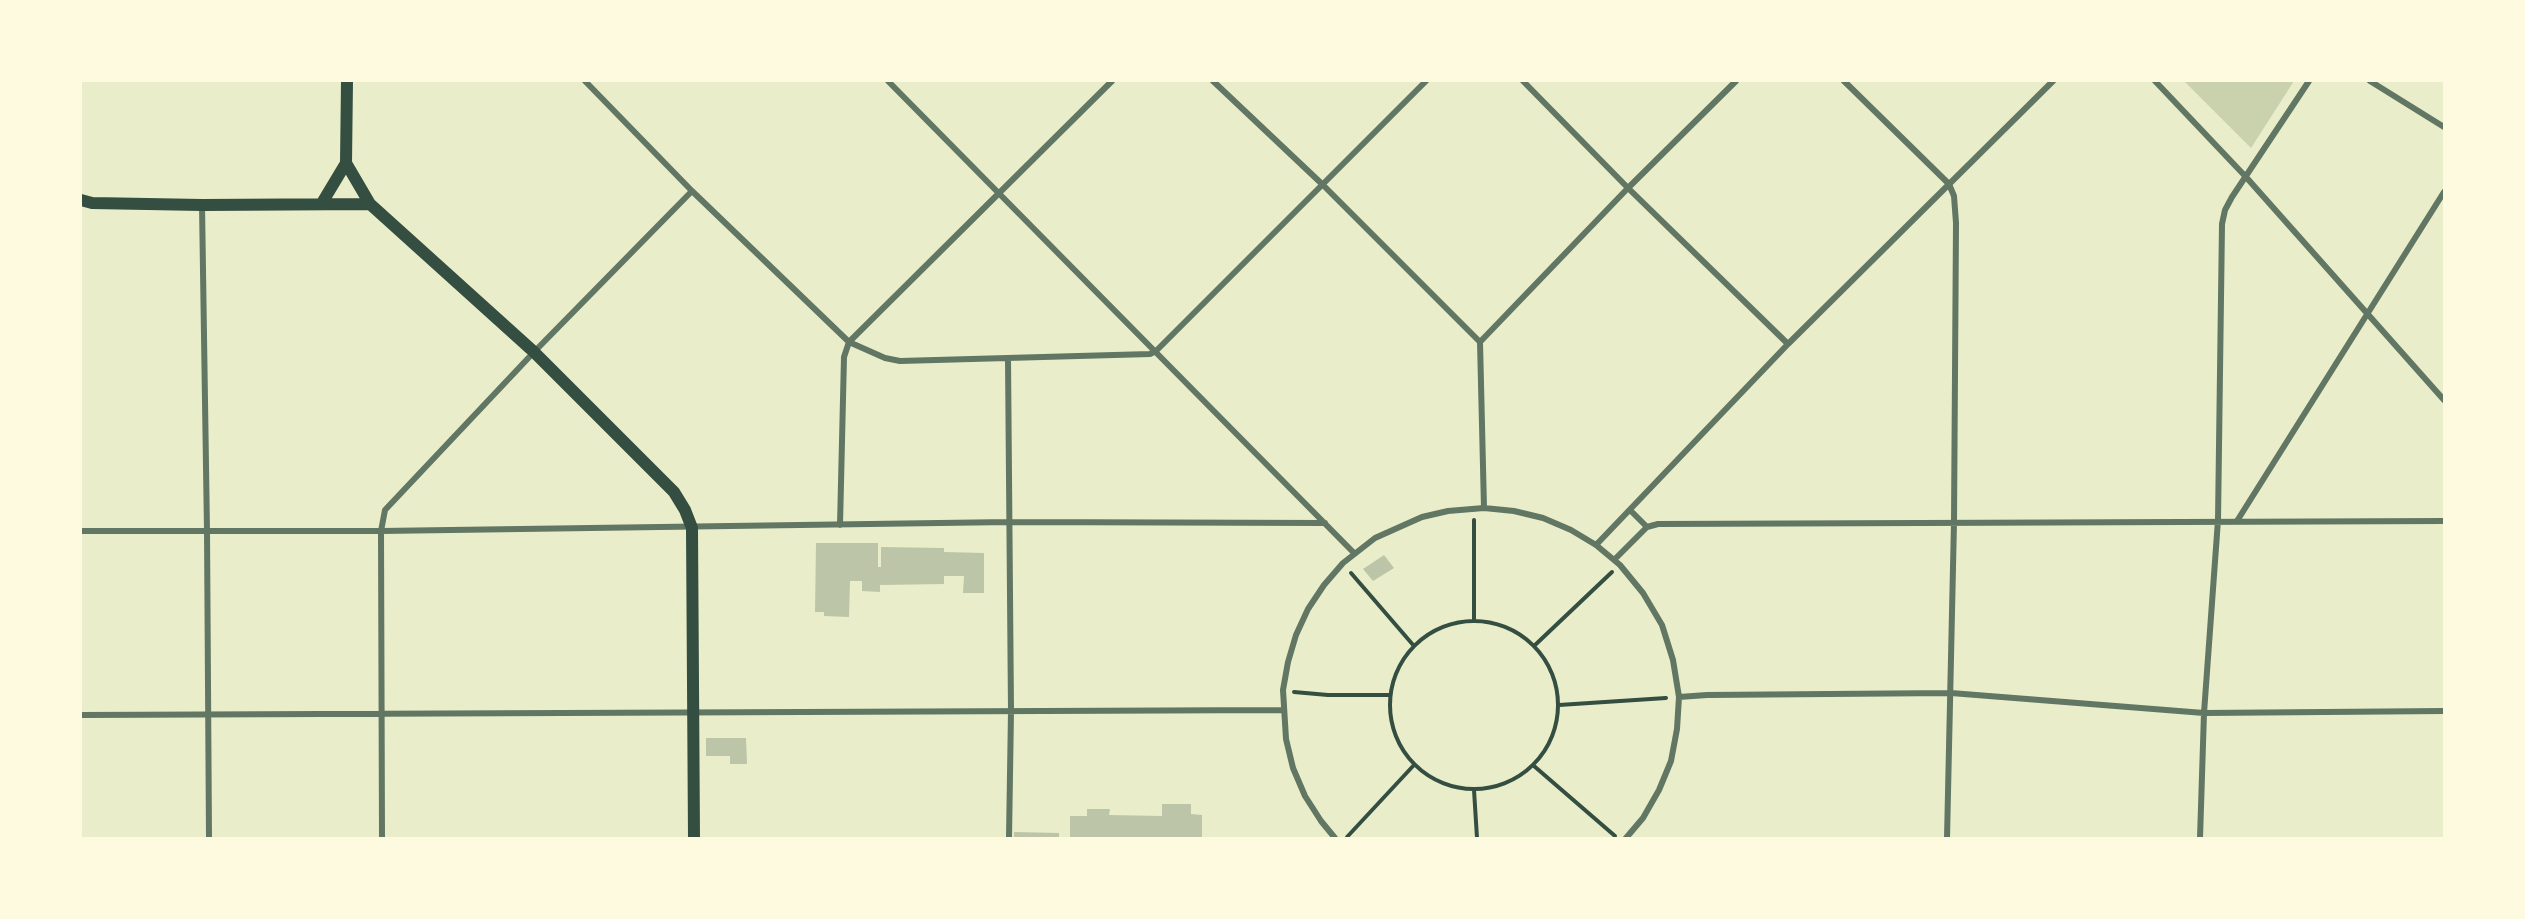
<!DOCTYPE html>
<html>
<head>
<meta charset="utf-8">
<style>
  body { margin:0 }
  #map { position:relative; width:2525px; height:919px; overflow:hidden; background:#e9edc9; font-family:"Open Sans",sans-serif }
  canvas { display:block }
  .frame { position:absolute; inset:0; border:82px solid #fefae0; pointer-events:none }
</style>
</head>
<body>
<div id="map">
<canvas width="2525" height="919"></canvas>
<div class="frame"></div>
</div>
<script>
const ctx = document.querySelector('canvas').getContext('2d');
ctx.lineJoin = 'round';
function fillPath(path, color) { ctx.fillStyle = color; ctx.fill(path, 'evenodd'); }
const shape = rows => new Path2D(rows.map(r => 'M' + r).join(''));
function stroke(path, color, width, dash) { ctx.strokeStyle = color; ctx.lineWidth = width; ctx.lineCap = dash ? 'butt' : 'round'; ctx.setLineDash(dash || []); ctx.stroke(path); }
fillPath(shape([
  [2184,81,2294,81,2251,148]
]), '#cad2ad');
fillPath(shape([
  [816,543,878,543,878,567,881,567,881,547,944,548,944,552,984,553,984,593,963,593,964,576,944,576,944,584,880,585,880,592,862,591,862,581,850,581,849,617,824,616,824,612,815,612],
  [1384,555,1394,568,1373,581,1363,569],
  [706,738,746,738,747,764,730,764,730,756,706,756],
  [1162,804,1191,804,1191,814,1202,815,1202,838,1070,838,1070,816,1087,816,1087,809,1110,809,1109,815,1162,816],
  [1014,832,1059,833,1059,838,1014,838]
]), '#bcc5a7');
stroke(shape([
  [1474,520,1474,621],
  [1351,573,1414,646],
  '1390 705a84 84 0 1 1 168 0a84 84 0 1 1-168 0Z',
  [1534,646,1612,572],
  [1294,692,1328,695,1389,695],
  [1559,705,1666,698],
  [1534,766,1615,836],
  [1474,790,1477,838],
  [1347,837,1414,765]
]), '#344e41', 4);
stroke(shape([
  [585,81,692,191,849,342,885,358,900,361,1150,354,1156,351,1426,81],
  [888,81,1354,553],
  [1213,81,1322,184,1480,342],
  [1523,81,1628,188,1788,344],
  [1844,81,1949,184,1954,196,1956,223,1954,522,1947,838],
  [2155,81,2246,177,2444,400],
  [2370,81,2444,127],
  [202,205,207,531,209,838],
  [1480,342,1628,188,1736,81],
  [1480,342,1484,508],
  [1008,359,1011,711,1009,838],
  [1630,510,1647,527],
  [2237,521,2444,192],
  [840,525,844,357,849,342,1112,81],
  [81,531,381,531,1009,522,1325,523],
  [1596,545,1788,344,2053,81],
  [1614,560,1647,527,1658,524,2444,521],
  [1679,697,1707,695,1951,693,2204,713,2444,711],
  [81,715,1283,710],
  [382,838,381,531,385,510,534,352,692,191],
  [1335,838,1321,821,1305,796,1293,768,1286,739,1283,690,1288,662,1296,635,1308,609,1324,585,1343,563,1375,538,1422,517,1448,511,1484,508,1514,511,1543,518,1571,530,1596,545,1620,565,1643,593,1662,625,1673,660,1679,697,1677,729,1671,761,1659,790,1643,818,1626,838],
  [2200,838,2204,713,2218,520,2222,224,2225,210,2232,197,2309,81]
]), '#617663', 6);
stroke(shape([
  [346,163,370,204,534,352,674,492,685,510,692,528,694,838],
  [81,200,92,203,202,205,370,204],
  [322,203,346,163,347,81]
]), '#344e41', 12);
</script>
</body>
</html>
